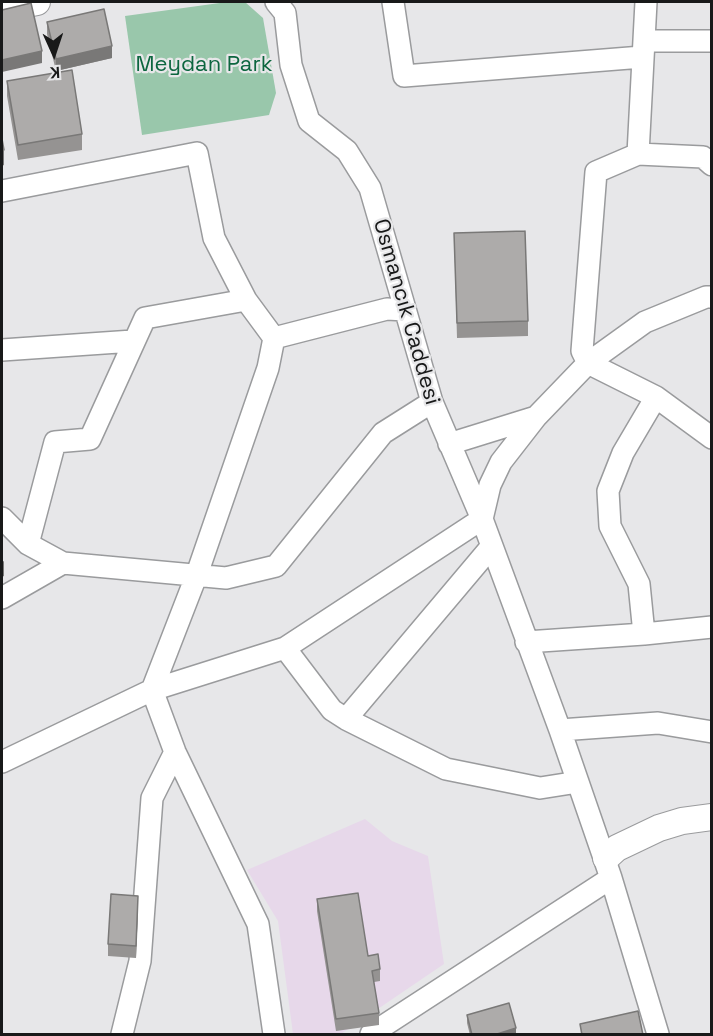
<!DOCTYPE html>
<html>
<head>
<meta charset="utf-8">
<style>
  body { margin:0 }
  #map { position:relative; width:713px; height:1036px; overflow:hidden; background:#e7e7e9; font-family:"Space Grotesk",sans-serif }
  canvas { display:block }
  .frame { position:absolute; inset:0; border:3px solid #181919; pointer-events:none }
  .north { position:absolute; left:24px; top:24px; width:60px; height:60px; -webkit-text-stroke:4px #e7e7e9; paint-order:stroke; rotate:177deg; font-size:16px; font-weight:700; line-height:24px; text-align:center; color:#181919 }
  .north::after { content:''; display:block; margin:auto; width:21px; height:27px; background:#181919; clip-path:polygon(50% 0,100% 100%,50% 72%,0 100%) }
</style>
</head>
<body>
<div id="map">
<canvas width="713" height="1036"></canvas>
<div class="frame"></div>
<div class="north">K</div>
</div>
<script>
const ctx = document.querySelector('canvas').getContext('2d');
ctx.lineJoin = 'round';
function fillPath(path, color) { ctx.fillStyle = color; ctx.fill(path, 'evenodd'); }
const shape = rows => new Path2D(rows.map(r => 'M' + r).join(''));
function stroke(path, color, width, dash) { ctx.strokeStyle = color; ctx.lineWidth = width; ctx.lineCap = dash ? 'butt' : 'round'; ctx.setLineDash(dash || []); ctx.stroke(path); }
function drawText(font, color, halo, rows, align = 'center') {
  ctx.font = font + ' "Space Grotesk",sans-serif'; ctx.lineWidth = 4.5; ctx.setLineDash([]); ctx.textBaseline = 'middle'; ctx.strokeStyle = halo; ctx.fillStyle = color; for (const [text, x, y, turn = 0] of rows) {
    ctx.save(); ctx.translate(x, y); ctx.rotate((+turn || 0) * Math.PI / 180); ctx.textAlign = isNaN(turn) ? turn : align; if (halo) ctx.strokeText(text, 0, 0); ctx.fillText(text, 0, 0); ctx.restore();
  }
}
fillPath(shape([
  [365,819,392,841,428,856,444,964,341,1034,293,1034,278,921,247,870]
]), '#e7d8ea');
fillPath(shape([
  [227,2,245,2,263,18,276,93,269,115,142,135,125,16]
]), '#99c7ab');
const minor = shape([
  [276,2,285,13,291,65,309,121,347,151,370,188,432,402,482,519,560,730,611,878,658,1034],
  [393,2,404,76,642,57],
  [644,41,712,41],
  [638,154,646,2],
  [2,191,197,153,214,238,246,300,274,338,268,368,197,574,152,690,175,752,258,924,274,1034],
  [274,338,387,309,405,310],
  [2,350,133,341],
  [588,363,582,351,596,172,638,154,703,157,712,165],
  [588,363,656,397,712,438],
  [449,444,536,417],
  [2,518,28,544,63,563,226,578,276,566,383,433,432,402],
  [482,519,490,485,501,462,536,417,588,363,645,322,706,297,712,297],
  [28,544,55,442,90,439,145,318,246,300],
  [2,598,63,563],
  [644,634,639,584,610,526,608,491,623,453,656,397],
  [526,642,644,634,712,627],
  [285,648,332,710,346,719,446,769,540,788,578,782],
  [346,719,491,547],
  [560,730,658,723,712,732],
  [2,762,152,690,285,648,482,519],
  [122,1034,140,961,152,798,175,752],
  [371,1034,611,878]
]);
const tertiary = shape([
  [2,9,37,2],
  [606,858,617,848,659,828,682,821,712,817]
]);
stroke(minor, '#9a9b9d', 24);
stroke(tertiary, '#9a9b9d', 28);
stroke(minor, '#fff', 21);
stroke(tertiary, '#fff', 26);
fillPath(shape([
  [47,22,112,58,56,71,47,34],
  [7,81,82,134,82,150,18,160,7,96],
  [454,233,528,321,528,336,457,338],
  [317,899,380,969,380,981,374,982,379,1013,379,1025,336,1031,317,911],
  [138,908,136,958,108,956,108,944],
  [467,1015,516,1035,470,1035,467,1023]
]), '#959392');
fillPath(shape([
  [112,46,112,58,56,71,56,59],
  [42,51,42,63,2,72,2,60],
  [2,150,4,150,4,165,2,166],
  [4,561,4,576,2,577,2,562],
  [138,896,138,908,136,958,136,946],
  [516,1028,516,1035,494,1035]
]), '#797877');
const building = shape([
  [31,3,42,51,2,60,2,10,31,3],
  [104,9,112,46,56,59,47,22,104,9],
  [72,70,82,134,18,145,7,81,72,70],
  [2,139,4,150,2,150,2,139],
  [525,231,528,321,457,323,454,233,525,231],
  [358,893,368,956,378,954,380,969,372,971,379,1013,336,1019,317,899,358,893],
  [111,894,138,896,136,946,108,944,111,894],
  [509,1003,516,1028,494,1035,472,1035,467,1015,509,1003],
  [638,1011,643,1035,582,1035,580,1024,638,1011]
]);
fillPath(building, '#adabaa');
stroke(building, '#797877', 1.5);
drawText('22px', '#0c663f', '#e7e7e9', [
  ["Meydan Park",204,65]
]);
drawText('22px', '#181919', '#e7e7e9', [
  ["Osmancık Caddesi",406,312,74]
]);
</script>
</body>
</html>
